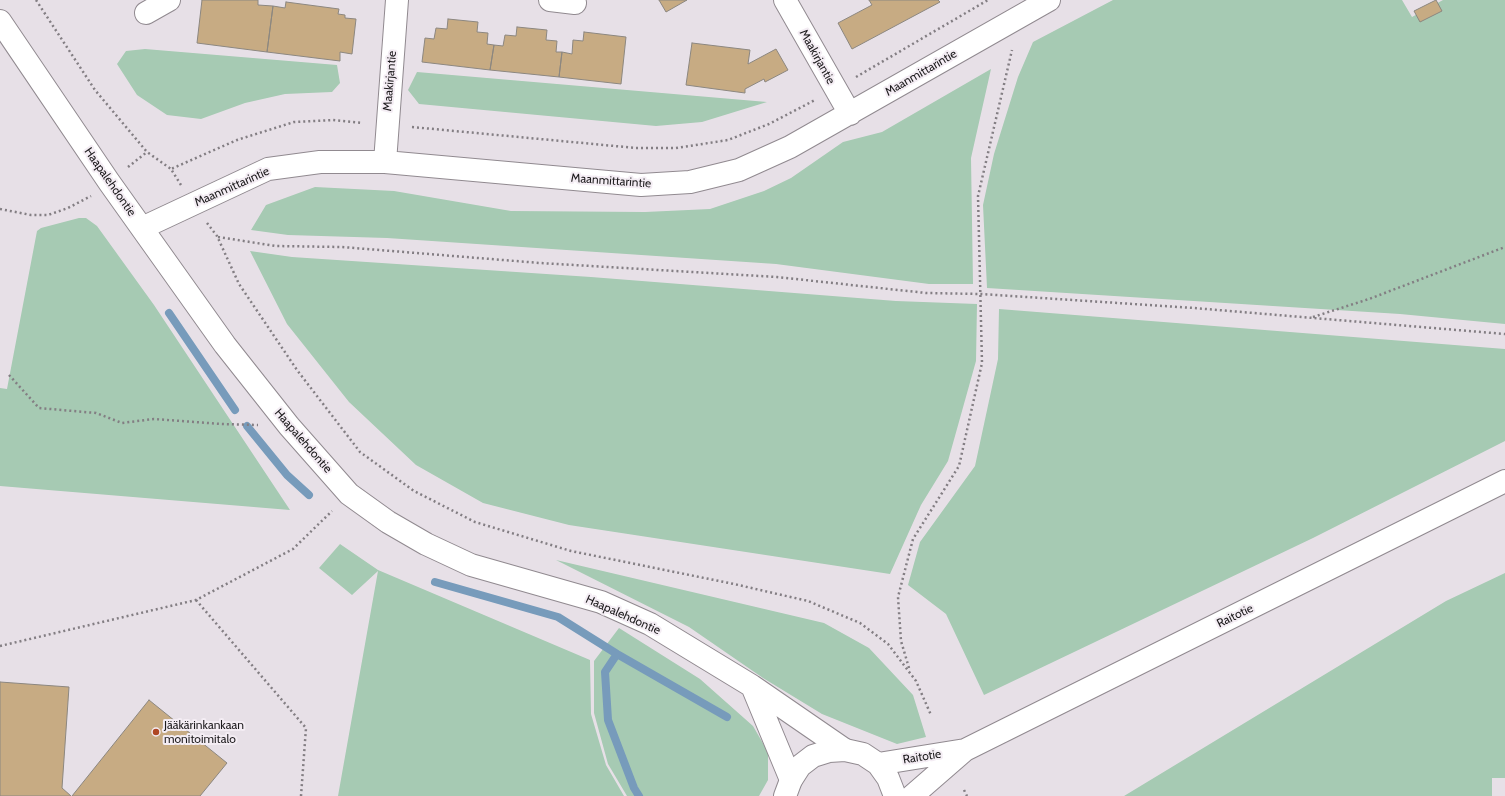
<!DOCTYPE html>
<html>
<head>
<meta charset="utf-8">
<style>
  body { margin:0 }
  canvas { display:block; background:#e7e0e7 }
</style>
</head>
<body>
<canvas width="1505" height="796"></canvas>
<script>
const ctx = document.querySelector('canvas').getContext('2d');
ctx.lineJoin = 'round';
function fillPath(path, color) { ctx.fillStyle = color; ctx.fill(path, 'evenodd'); }
const shape = rows => new Path2D(rows.map(r => 'M' + r).join(''));
function stroke(path, color, width, dash) { ctx.strokeStyle = color; ctx.lineWidth = width; ctx.lineCap = dash ? 'butt' : 'round'; ctx.setLineDash(dash || []); ctx.stroke(path); }
function drawText(font, color, halo, rows, align = 'center') {
  ctx.font = font + ' Cabin,sans-serif'; ctx.lineWidth = 4; ctx.setLineDash([]); ctx.textBaseline = 'middle'; ctx.strokeStyle = halo; ctx.fillStyle = color; for (const [text, x, y, turn = 0] of rows) {
    ctx.save(); ctx.translate(x, y); ctx.rotate((+turn || 0) * Math.PI / 180); ctx.textAlign = isNaN(turn) ? turn : align; if (halo) ctx.strokeText(text, 0, 0); ctx.fillText(text, 0, 0); ctx.restore();
  }
}
fillPath(shape([
  [1113,0,1402,0,1412,17,1443,0,1505,0,1505,324,1400,314,987,288,983,205,994,154,1018,77,1033,42],
  [145,49,337,65,340,83,332,92,285,94,245,103,201,119,167,115,137,95,117,64,126,51],
  [991,69,971,158,973,284,929,284,776,264,387,238,288,235,251,230,266,205,315,187,394,191,511,211,645,212,710,209,764,191,791,178,843,142,882,132],
  [417,72,767,102,702,122,656,126,419,104,408,90],
  [79,218,86,218,97,226,154,305,290,510,0,486,0,388,7,389,37,231,41,228],
  [250,251,292,257,591,277,896,301,977,304,976,361,948,461,921,505,890,574,569,525,483,503,416,465,349,402,287,324],
  [999,309,1505,349,1505,441,1313,538,984,695,946,614,908,585,920,542,975,466,998,359],
  [340,544,378,570,590,660,591,714,606,765,624,796,338,796,378,571,352,595,319,568],
  [556,560,824,623,869,648,913,695,926,737,897,744,822,714,763,678,689,627],
  [1505,573,1505,778,1492,778,1492,796,1124,796,1446,601],
  [619,628,700,679,753,726,768,752,768,780,759,796,627,796,608,764,594,713,594,661]
]), '#a6cab3');
stroke(shape([
  [169,313,235,410],
  [247,426,287,475,309,495],
  [435,582,558,617,617,654,727,717],
  [617,654,605,672,608,720,634,788,639,796]
]), '#779bbb', 8);
const building = shape([
  [202,0,258,0,258,5,273,6,267,52,197,43,202,0],
  [659,0,687,0,666,12,659,0],
  [869,0,938,0,940,2,852,49,838,23,872,5,869,0],
  [1436,0,1442,11,1420,22,1414,11,1436,0],
  [286,2,339,9,338,14,345,15,345,18,356,19,352,54,340,52,340,61,267,52,273,6,285,8,286,2],
  [448,19,478,22,477,32,488,33,487,44,494,45,490,70,422,62,425,38,434,39,436,28,447,29,448,19],
  [517,27,547,30,546,40,557,41,556,52,562,52,559,77,490,70,494,45,503,46,505,35,516,36,517,27],
  [584,32,626,37,621,84,559,77,562,52,572,54,573,40,583,41,584,32],
  [692,43,750,50,748,64,776,49,788,70,765,82,764,79,745,89,745,93,686,85,692,43],
  [0,682,69,687,62,788,71,796,0,796,0,682],
  [149,700,227,763,200,796,72,796,149,700]
]);
fillPath(building, '#c7ab83');
stroke(building, '#8c8780', 1);
const minor = shape([
  [550,0,575,3],
  [785,0,850,114],
  [146,13,169,0],
  [0,21,109,182,225,345,289,426,349,494,388,522,426,544,471,565,601,602,650,624,752,686,845,750],
  [385,162,397,0],
  [142,228,268,169,320,162,385,162,641,185,690,182,739,170,790,147,1049,0],
  [752,686,791,780]
]);
const major = shape([
  [878,764,965,750],
  [785,796,791,780,800,766,813,756,829,751,845,750,863,754,878,764,888,778,895,796],
  [912,796,965,750,1505,481]
]);
stroke(minor, '#918a90', 24);
stroke(major, '#918a90', 24);
stroke(shape([
  [36,0,95,90,147,152,171,169],
  [856,77,988,0],
  [412,127,636,148,676,148,728,140,769,124,815,100],
  [128,167,147,152],
  [181,185,171,169,237,140,294,122,333,120,363,123],
  [0,209,31,215,48,215,68,208,91,196],
  [207,223,217,236,239,284,297,370,360,452,414,491,475,522,571,551,734,584,808,601,860,623,888,644,916,681,931,715],
  [218,237,276,246,342,247,540,263,777,277,926,293,981,294,1194,308,1505,334],
  [1313,317,1369,299,1505,247],
  [9,375,39,408,96,413,122,423,154,419,221,424,258,425],
  [196,600,306,728,301,796],
  [0,646,196,600,293,549,332,511],
  [909,668,901,641,898,597,913,539,959,466,982,363,978,196,1012,50],
  [964,790,967,796]
]), '#837e83', 2.5, [2, 3]);
stroke(minor, '#fff', 22);
stroke(major, '#fff', 22);
for (const [x, y, r, color] of [
  [156,732,4,"#af4724"]
]) { const dot = new Path2D(); dot.arc(x, y, r, 0, 2 * Math.PI); ctx.fillStyle = color; ctx.fill(dot); stroke(dot, '#f4edf4', 1.5); }
drawText('12px', '#1c1a1c', '#f4edf4', [
  ["Maakirjantie",817,57,61],
  ["Maanmittarintie",921,73,-30],
  ["Maakirjantie",390,81,-85],
  ["Maanmittarintie",611,181,4],
  ["Haapalehdontie",110,182,55],
  ["Maanmittarintie",232,187,-24],
  ["Haapalehdontie",303,441,49],
  ["Haapalehdontie",623,615,24],
  ["Raitotie",1235,616,-26],
  ["Raitotie",922,757,-9]
]);
drawText('12px', '#1c1a1c', '#f4edf4', [
  ["Jääkärinkankaan",164,725],
  ["monitoimitalo",164,739]
], 'left');
</script>
</body>
</html>
